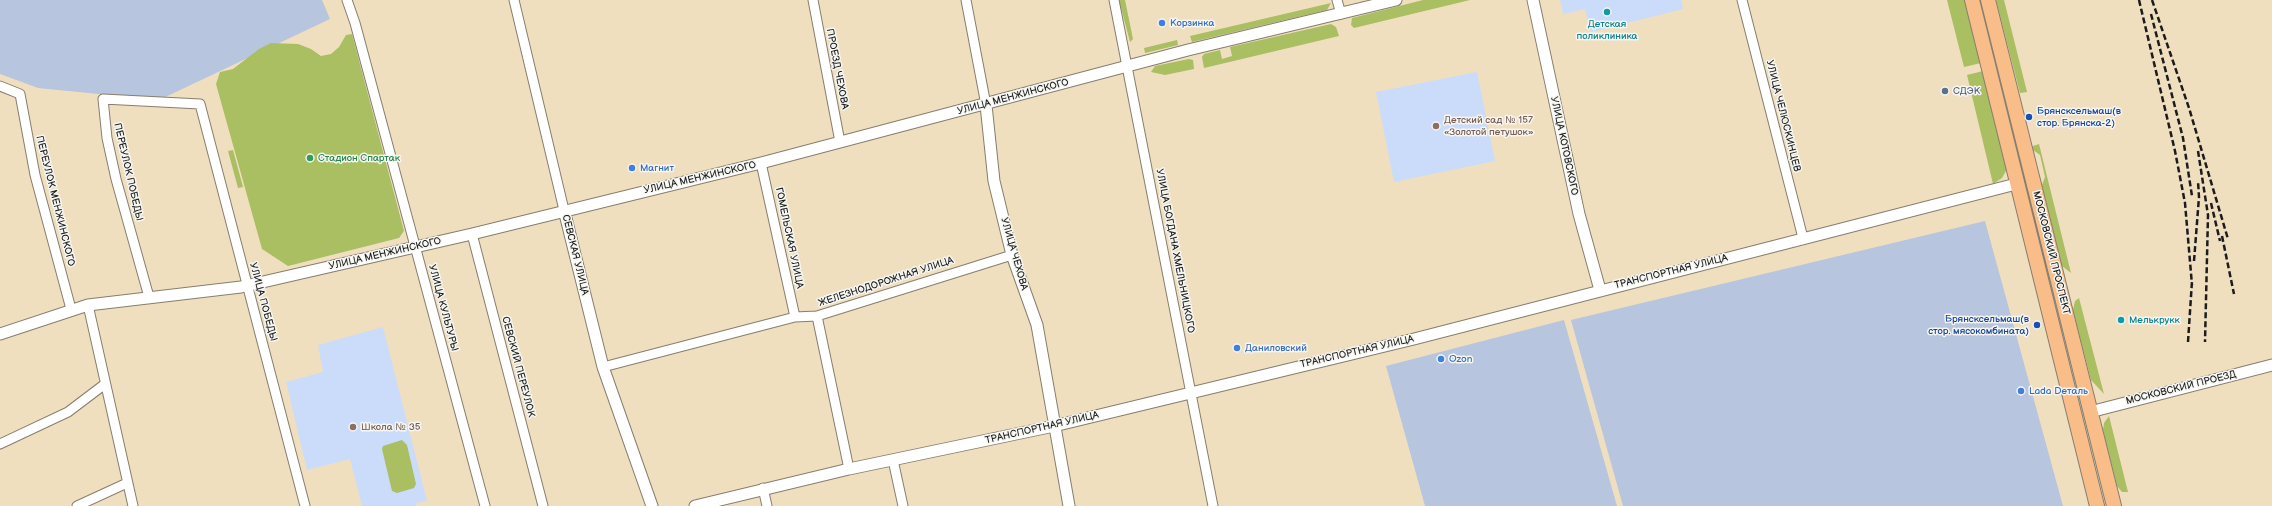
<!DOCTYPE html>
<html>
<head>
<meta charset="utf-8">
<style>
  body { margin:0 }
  canvas { display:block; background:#efdfbf }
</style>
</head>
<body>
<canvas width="2272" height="506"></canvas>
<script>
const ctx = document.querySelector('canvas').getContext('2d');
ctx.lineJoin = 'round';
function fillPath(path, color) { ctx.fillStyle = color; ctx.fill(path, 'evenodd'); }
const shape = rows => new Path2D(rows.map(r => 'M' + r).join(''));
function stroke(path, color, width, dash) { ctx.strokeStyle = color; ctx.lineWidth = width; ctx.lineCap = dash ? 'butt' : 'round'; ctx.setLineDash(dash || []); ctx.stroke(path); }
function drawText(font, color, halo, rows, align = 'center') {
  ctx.font = font + ' "Balsamiq Sans",sans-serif'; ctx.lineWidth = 3; ctx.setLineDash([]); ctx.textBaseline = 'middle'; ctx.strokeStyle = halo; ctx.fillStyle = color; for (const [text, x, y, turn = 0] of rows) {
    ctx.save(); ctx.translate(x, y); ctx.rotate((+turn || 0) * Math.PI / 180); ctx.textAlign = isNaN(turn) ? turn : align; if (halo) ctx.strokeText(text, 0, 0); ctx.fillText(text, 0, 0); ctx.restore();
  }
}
fillPath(shape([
  [1560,0,1681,0,1683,9,1591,32,1585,9,1563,14],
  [1477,72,1495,161,1394,182,1376,92],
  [383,327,427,501,416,503,416,506,362,506,350,459,307,470,286,382,323,372,318,345]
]), '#cadcf9');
fillPath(shape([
  [0,0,322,0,330,19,159,100,38,88,0,74],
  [1985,221,2063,506,1623,506,1571,320],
  [1564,320,1617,506,1425,506,1386,366]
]), '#b7c5de');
fillPath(shape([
  [1119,0,1125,0,1133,39,1130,42],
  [1423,0,1470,0,1354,28,1351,25,1352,18],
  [1947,0,1965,0,1981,63,1964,67],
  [1996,0,2004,0,2027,92,2020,93],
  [1331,3,1327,10,1192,42,1190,36],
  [1331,24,1336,27,1339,36,1204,68,1202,57,1204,54,1220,50,1222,59,1232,56,1230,47],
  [352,34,404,231,399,238,288,266,262,249,216,84,220,72,233,69,259,49,271,43,298,44,311,49,321,56,331,54,339,47,346,35],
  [1177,40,1178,45,1145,53,1144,48],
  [1189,59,1193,60,1194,69,1165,75,1151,72,1155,66],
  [1983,71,2007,169,2002,178,1993,184,1967,75],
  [2039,144,2071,273,2062,266,2042,185,2045,177,2040,155,2033,150,2033,146],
  [233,150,243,187,238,188,228,151],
  [2079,298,2104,394,2091,380,2073,310,2075,301],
  [2109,416,2128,492,2122,492,2117,486,2103,430,2104,423],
  [402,440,407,445,416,484,414,488,397,493,392,491,382,449,383,446]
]), '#aabe62');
const minor = shape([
  [347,0,355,23,485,506],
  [514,0,564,210],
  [813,0,840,142],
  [966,0,986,105],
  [1114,0,1213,506],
  [1337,0,1341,14],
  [1742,0,1803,238],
  [0,86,20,94,35,175,71,309],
  [761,163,795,317],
  [472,234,543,506],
  [149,297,116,179,107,138,103,99,200,104,305,506],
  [88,305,133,506],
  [817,316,849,469],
  [603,367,795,317,817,316,1012,255],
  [0,444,68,412,105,384],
  [893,460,903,506],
  [763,488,767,506],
  [77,506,127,483]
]);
const tertiary = shape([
  [1533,0,1579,214,1600,290],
  [986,105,994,181,1012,255,1037,325,1069,506],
  [564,210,603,367,652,506],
  [0,334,88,305,241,287,472,234,761,163,1188,50,1396,0],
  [2090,412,2272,365],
  [695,506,849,469,1054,426,1414,339,2016,184]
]);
const primary = shape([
  [1972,0,2097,506],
  [1988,0,2114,506]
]);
stroke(minor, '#867e6e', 11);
stroke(tertiary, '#867e6e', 13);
stroke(primary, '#867e6e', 16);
stroke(minor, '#fff', 9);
stroke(tertiary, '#fff', 11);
stroke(primary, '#f8bd89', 14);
stroke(shape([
  [2139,0,2175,151,2185,203,2192,285],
  [2152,0,2189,108,2228,239],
  [2151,14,2183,138,2192,196],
  [2198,151,2208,215,2205,342],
  [2211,203,2220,241],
  [2222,236,2234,294],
  [2194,261,2199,197,2198,181],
  [2188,342,2192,281]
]), '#1c1c1c', 2.5, [6, 3]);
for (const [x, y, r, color] of [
  [1607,12,4,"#0f9aa8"],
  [1162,23,4,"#3f7fe0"],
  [1945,91,4,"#5c6f8a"],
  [2029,117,4,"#1a4fb4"],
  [1436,126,4,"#8d6e63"],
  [310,158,4,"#2e9e5b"],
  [632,168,4,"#3f7fe0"],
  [2121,320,4,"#0f9aa8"],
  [2037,325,4,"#1a4fb4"],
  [1237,348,4,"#3f7fe0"],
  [1441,359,4,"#3f7fe0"],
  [2021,391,4,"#3f7fe0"],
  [353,427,4,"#8d6e63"]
]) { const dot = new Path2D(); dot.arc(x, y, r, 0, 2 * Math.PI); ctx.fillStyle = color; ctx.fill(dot); stroke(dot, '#f6f6f2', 1.5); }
drawText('10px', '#366cbe', '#f6f6f2', [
  ["Корзинка",1170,23],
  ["Магнит",640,168],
  ["Даниловский",1245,348],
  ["Ozon",1449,359],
  ["Lada Dеталь",2029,391]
], 'left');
drawText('10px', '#0d838f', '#f6f6f2', [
  ["Детская",1607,24],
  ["поликлиника",1607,36],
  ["Мелькрукк",2129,320,"left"]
]);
drawText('10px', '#1c1c1c', '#f6f6f2', [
  ["ПРОЕЗД ЧЕХОВА",837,69,79],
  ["УЛИЦА МЕНЖИНСКОГО",1013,97,-15],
  ["УЛИЦА ЧЕЛЮСКИНЦЕВ",1783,116,76],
  ["УЛИЦА КОТОВСКОГО",1564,146,78],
  ["ПЕРЕУЛОК ПОБЕДЫ",128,172,77],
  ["УЛИЦА МЕНЖИНСКОГО",700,178,-13],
  ["ПЕРЕУЛОК МЕНЖИНСКОГО",55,201,76],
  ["ГОМЕЛЬСКАЯ УЛИЦА",789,238,78],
  ["УЛИЦА БОГДАНА ХМЕЛЬНИЦКОГО",1175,251,79],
  ["МОСКОВСКИЙ ПРОСПЕКТ",2051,253,76],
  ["УЛИЦА МЕНЖИНСКОГО",385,254,-13],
  ["УЛИЦА ЧЕХОВА",1014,254,74],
  ["СЕВСКАЯ УЛИЦА",575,255,76],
  ["ТРАНСПОРТНАЯ УЛИЦА",1671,272,-14],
  ["ЖЕЛЕЗНОДОРОЖНАЯ УЛИЦА",886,282,-18],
  ["УЛИЦА ПОБЕДЫ",263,302,75],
  ["УЛИЦА КУЛЬТУРЫ",443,308,75],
  ["ТРАНСПОРТНАЯ УЛИЦА",1357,352,-13],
  ["СЕВСКИЙ ПЕРЕУЛОК",518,367,75],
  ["МОСКОВСКИЙ ПРОЕЗД",2181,388,-14],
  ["ТРАНСПОРТНАЯ УЛИЦА",1042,428,-13]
]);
drawText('10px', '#4e5e75', '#f6f6f2', [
  ["СДЭК",1953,91]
], 'left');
drawText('10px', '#164399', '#f6f6f2', [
  ["Брянсксельмаш(в",2037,111],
  ["стор. Брянска-2)",2037,123],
  ["Брянсксельмаш(в",2029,319,"right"],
  ["стор. мясокомбината)",2029,331,"right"]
], 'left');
drawText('10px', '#785e54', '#f6f6f2', [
  ["Детский сад № 157",1444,120],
  ["«Золотой петушок»",1444,132],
  ["Школа № 35",361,427]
], 'left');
drawText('10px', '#27864d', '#f6f6f2', [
  ["Стадион Спартак",318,158]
], 'left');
</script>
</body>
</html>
